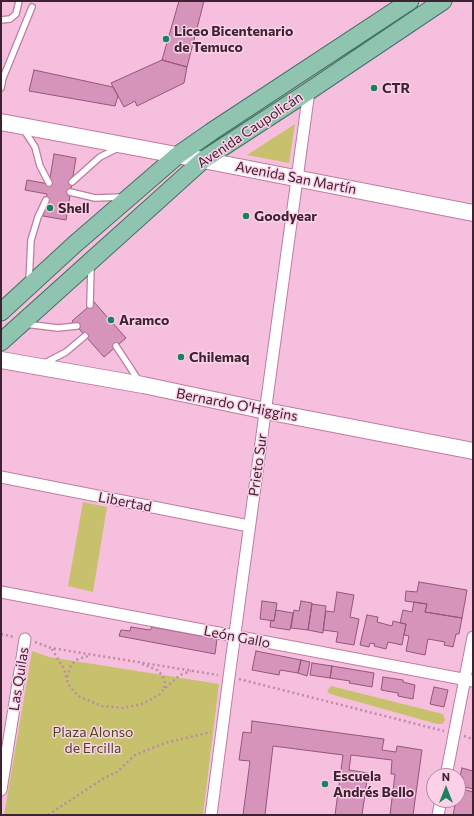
<!DOCTYPE html>
<html>
<head>
<meta charset="utf-8">
<style>
  body { margin:0 }
  #map { position:relative; width:474px; height:816px; overflow:hidden; background:#f7bfde; font-family:Commissioner,sans-serif }
  canvas { display:block }
  .frame { position:absolute; inset:0; border:2px solid #3d2232; pointer-events:none }
  .north { position:absolute; left:426px; top:768px; width:40px; height:40px; box-sizing:border-box; background:#fcd1e8; border:1px solid #b08b9f; border-radius:50%; rotate:0deg; font-size:11px; font-weight:700; line-height:16px; text-align:center; color:#3d2232 }
  .north::after { content:''; display:block; margin:auto; width:14px; height:18px; background:#16825f; clip-path:polygon(50% 0,100% 100%,50% 72%,0 100%) }
</style>
</head>
<body>
<div id="map">
<canvas width="474" height="816"></canvas>
<div class="frame"></div>
<div class="north">N</div>
</div>
<script>
const ctx = document.querySelector('canvas').getContext('2d');
ctx.lineJoin = 'round';
function fillPath(path, color) { ctx.fillStyle = color; ctx.fill(path, 'evenodd'); }
const shape = rows => new Path2D(rows.map(r => 'M' + r).join(''));
function stroke(path, color, width, dash) { ctx.strokeStyle = color; ctx.lineWidth = width; ctx.lineCap = dash ? 'butt' : 'round'; ctx.setLineDash(dash || []); ctx.stroke(path); }
function drawText(font, color, halo, rows, align = 'center') {
  ctx.font = font + ' Commissioner,sans-serif'; ctx.lineWidth = 3; ctx.setLineDash([]); ctx.textBaseline = 'middle'; ctx.strokeStyle = halo; ctx.fillStyle = color; for (const [text, x, y, turn = 0] of rows) {
    ctx.save(); ctx.translate(x, y); ctx.rotate((+turn || 0) * Math.PI / 180); ctx.textAlign = isNaN(turn) ? turn : align; if (halo) ctx.strokeText(text, 0, 0); ctx.fillText(text, 0, 0); ctx.restore();
  }
}
fillPath(shape([
  [295,124,289,163,247,155],
  [83,502,107,507,93,592,68,586],
  [32,651,49,657,219,684,203,815,4,815],
  [331,686,443,714,445,720,443,724,437,724,330,694,327,691]
]), '#c7c16e');
const building = shape([
  [179,1,204,1,187,67,162,60,179,1],
  [162,60,187,67,184,83,137,106,135,101,124,107,111,83,162,60],
  [34,70,113,87,118,96,115,106,29,91,34,70],
  [54,154,76,158,66,220,43,216,47,194,25,190,27,180,49,184,54,154],
  [94,302,126,338,104,357,72,321,94,302],
  [419,582,467,590,462,618,425,612,427,604,405,601,406,591,417,592,419,582],
  [337,592,354,595,350,617,359,619,354,645,336,642,338,632,323,630,326,611,334,612,337,592],
  [262,601,277,603,274,621,260,619,262,601],
  [301,601,312,603,308,630,291,628,294,610,299,611,301,601],
  [414,602,427,604,425,612,462,618,459,634,456,634,453,647,444,645,445,642,428,639,425,655,406,651,409,636,404,635,406,624,400,623,403,610,412,612,414,602],
  [312,604,326,606,323,633,308,630,312,604],
  [276,610,293,613,290,630,270,627,271,620,274,621,276,610],
  [367,615,378,617,377,622,392,626,393,621,406,624,402,645,388,642,386,649,374,646,375,644,370,643,369,647,360,645,367,615],
  [131,627,150,630,152,627,217,639,215,654,119,636,121,630,130,631,131,627],
  [256,651,301,660,298,673,280,670,279,675,252,670,256,651],
  [301,660,310,662,307,676,298,673,301,660],
  [312,663,332,666,330,678,310,675,312,663],
  [332,666,374,673,372,687,349,683,350,681,330,678,332,666],
  [383,677,403,680,403,682,415,685,413,699,398,696,398,693,381,690,383,677],
  [434,687,448,690,444,707,430,704,434,687],
  [252,721,384,739,382,750,396,752,397,746,422,750,413,815,390,815,395,774,391,774,392,760,351,755,349,770,368,773,362,815,335,815,343,755,273,746,265,815,243,815,250,761,239,760,243,732,251,733,252,721],
  [462,768,473,771,473,789,461,786,463,777,460,776,462,768],
  [459,788,473,792,473,815,453,815,456,800,460,800,460,798,458,798,459,788]
]);
fillPath(building, '#d794ba');
stroke(building, '#94567a', 1);
const service = shape([
  [1,20,10,19,16,14,19,1],
  [1,88,3,78,32,7],
  [24,130,35,147,40,166,49,183],
  [72,182,100,157,118,148],
  [70,192,95,198,123,197],
  [29,281,31,240,38,217,46,200],
  [90,305,91,266],
  [25,324,58,328,77,326],
  [116,346,139,381],
  [45,363,66,352,85,336]
]);
const minor = shape([
  [1,477,249,526],
  [1,592,473,681],
  [446,776,473,637],
  [1,790,25,639],
  [211,815,229,677,309,91],
  [438,815,441,800]
]);
const secondary = shape([
  [1,122,203,160,473,213],
  [1,360,143,385,266,411,473,451]
]);
const primary = shape([
  [1,312,75,244,178,155,211,132,410,1],
  [1,342,203,160,309,91,443,1]
]);
stroke(service, '#bd7ca1', 8);
stroke(minor, '#bd7ca1', 13);
stroke(secondary, '#bd7ca1', 18);
stroke(primary, '#427361', 19);
stroke(shape([
  [1,634,14,637],
  [35,642,51,648,218,675],
  [52,649,64,669,68,684,78,696,102,706,123,708,142,704,159,695,164,689,180,675,191,671],
  [142,664,157,670,162,675,165,681,164,688],
  [67,677,71,665,78,659,88,656],
  [239,679,444,731],
  [464,736,473,739],
  [48,815,104,778,117,772,135,755,165,743,211,732]
]), '#bb8ca6', 2.5, [2, 3]);
stroke(service, '#fff', 5.5);
stroke(minor, '#fff', 11);
stroke(secondary, '#fff', 16);
stroke(primary, '#8fc5b0', 17);
for (const [x, y, r, color] of [
  [166,39,4,"#16825f"],
  [374,88,4,"#16825f"],
  [50,208,4,"#16825f"],
  [246,216,4,"#16825f"],
  [111,320,4,"#16825f"],
  [181,357,4,"#16825f"],
  [325,784,4,"#16825f"]
]) { const dot = new Path2D(); dot.arc(x, y, r, 0, 2 * Math.PI); ctx.fillStyle = color; ctx.fill(dot); stroke(dot, '#fcd1e8', 1.5); }
drawText('bold 14px', '#3d2232', '#fcd1e8', [
  ["Liceo Bicentenario",174,31],
  ["de Temuco",174,47],
  ["CTR",382,88],
  ["Shell",58,208],
  ["Goodyear",254,216],
  ["Aramco",119,320],
  ["Chilemaq",189,357],
  ["Escuela",333,776],
  ["Andrés Bello",333,792]
], 'left');
drawText('14px', '#3d2232', '#fcd1e8', [
  ["Avenida Caupolicán",250,130,-34],
  ["Avenida San Martín",296,178,11],
  ["Bernardo O'Higgins",237,405,11],
  ["Prieto Sur",258,465,-82],
  ["Libertad",125,502,11],
  ["León Gallo",237,637,11],
  ["Las Quilas",19,679,-81]
]);
drawText('14px', '#4b4821', '#fcd1e8', [
  ["Plaza Alonso",93,732],
  ["de Ercilla",93,748]
]);
</script>
</body>
</html>
